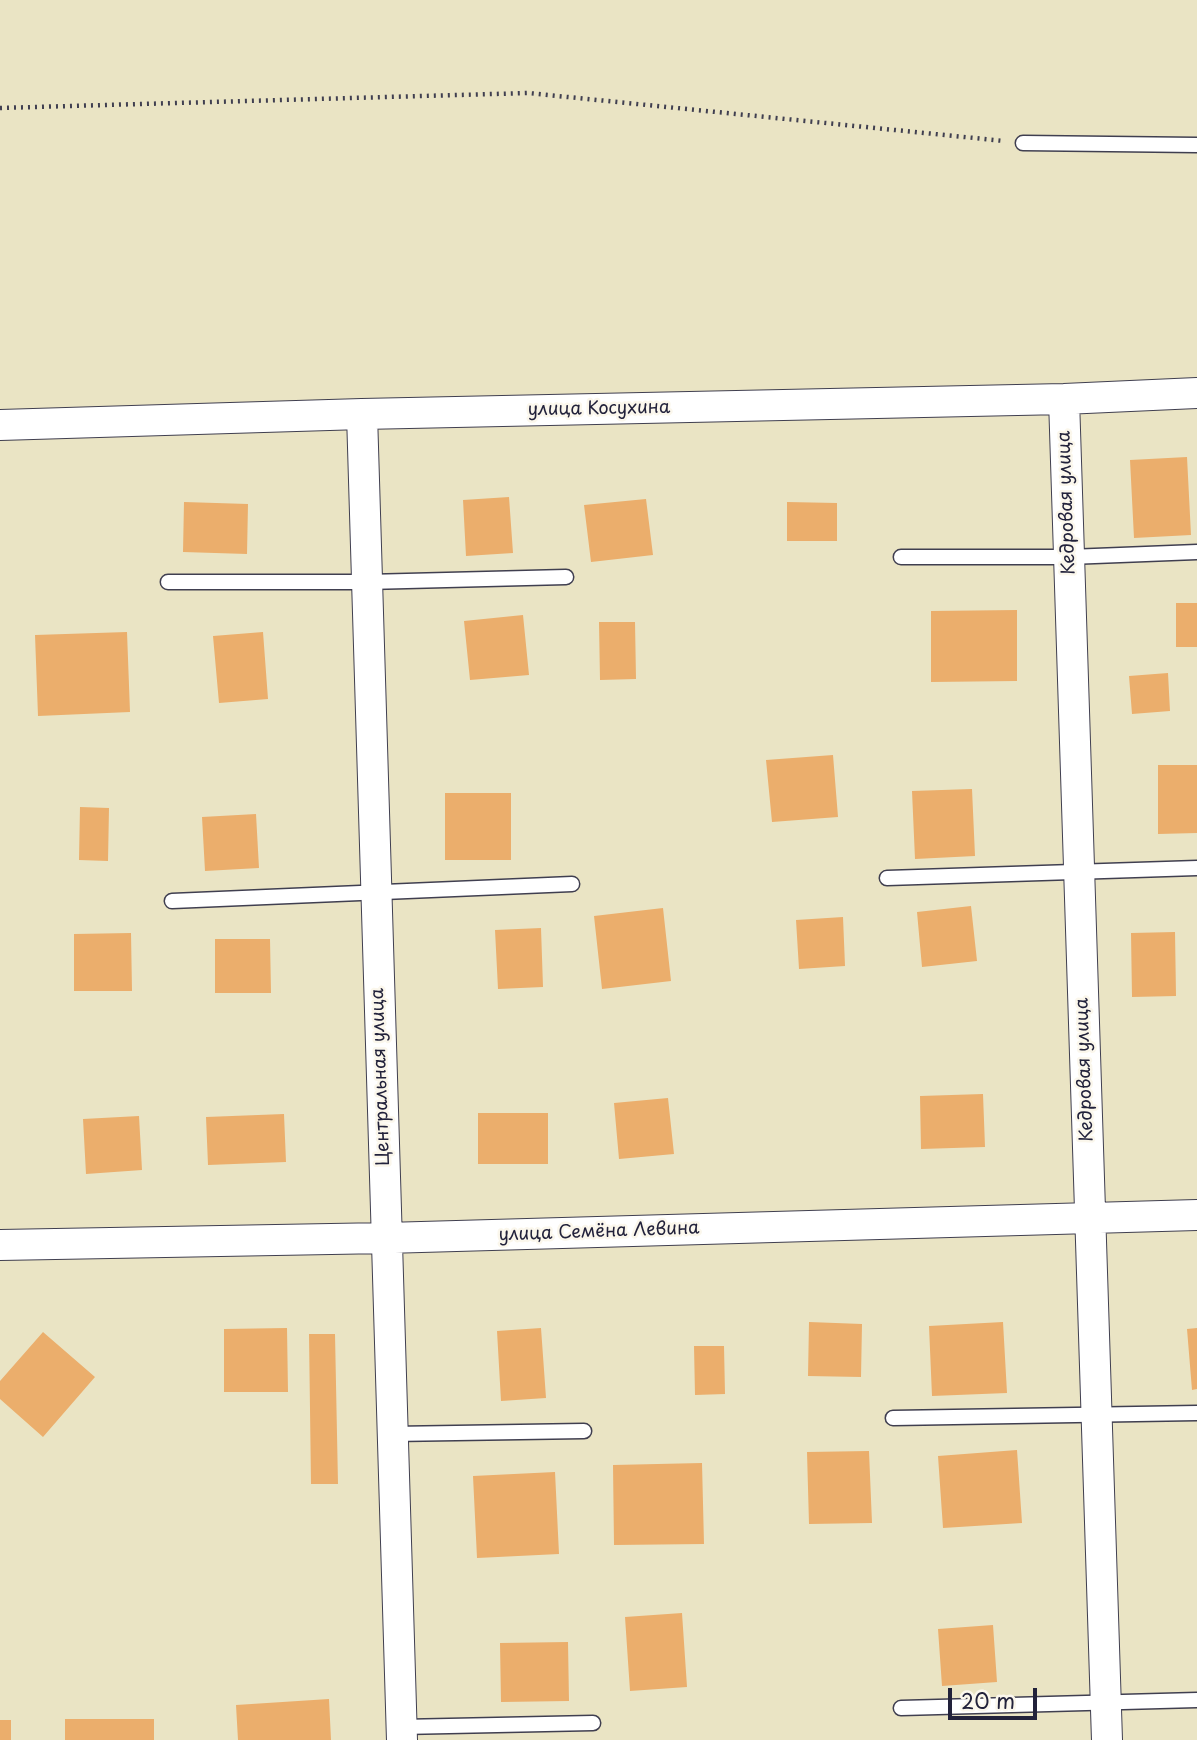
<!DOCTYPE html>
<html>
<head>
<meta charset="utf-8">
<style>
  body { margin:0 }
  #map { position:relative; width:1197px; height:1740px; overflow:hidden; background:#eae4c4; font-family:"Playpen Sans",sans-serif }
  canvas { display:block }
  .scale { position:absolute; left:948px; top:1688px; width:89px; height:32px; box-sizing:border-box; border:4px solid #22223b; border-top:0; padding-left:9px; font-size:21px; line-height:24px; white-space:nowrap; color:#22223b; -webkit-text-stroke:5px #fbf7ec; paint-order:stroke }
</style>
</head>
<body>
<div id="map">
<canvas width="1197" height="1740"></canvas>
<div class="scale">20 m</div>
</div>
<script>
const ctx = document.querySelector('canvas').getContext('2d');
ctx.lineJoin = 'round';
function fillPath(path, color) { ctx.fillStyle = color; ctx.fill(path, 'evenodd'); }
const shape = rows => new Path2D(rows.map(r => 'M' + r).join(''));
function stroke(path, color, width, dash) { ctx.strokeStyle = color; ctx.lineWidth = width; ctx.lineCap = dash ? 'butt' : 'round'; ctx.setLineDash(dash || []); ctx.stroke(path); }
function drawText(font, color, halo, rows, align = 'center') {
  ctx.font = font + ' "Playpen Sans",sans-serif'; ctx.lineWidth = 5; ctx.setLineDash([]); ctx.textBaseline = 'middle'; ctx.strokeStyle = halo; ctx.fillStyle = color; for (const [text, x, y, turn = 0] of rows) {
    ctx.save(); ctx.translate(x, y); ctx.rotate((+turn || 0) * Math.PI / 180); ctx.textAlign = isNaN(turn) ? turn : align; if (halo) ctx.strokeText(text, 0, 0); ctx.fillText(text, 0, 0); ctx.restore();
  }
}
fillPath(shape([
  [1187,457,1191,535,1134,538,1130,460],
  [509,497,513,553,466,556,463,500],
  [646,499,653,555,591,562,584,505],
  [184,502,248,504,247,554,183,552],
  [787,502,837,503,837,541,787,541],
  [1176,603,1197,603,1197,647,1176,647],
  [1017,610,1017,681,931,682,931,611],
  [523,615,529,675,470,680,464,621],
  [599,622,635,622,636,679,600,680],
  [127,632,130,712,38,716,35,635],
  [263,632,268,699,219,703,213,636],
  [1168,673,1170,711,1132,714,1129,676],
  [833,755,838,817,772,822,766,760],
  [1158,765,1197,765,1197,833,1158,834],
  [972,789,975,856,915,859,912,791],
  [445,793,511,793,511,860,445,860],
  [80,807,109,808,108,861,79,860],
  [256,814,259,868,205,871,202,817],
  [971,906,977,961,922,967,917,912],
  [663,908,671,981,602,989,594,916],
  [843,917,845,966,799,969,796,920],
  [541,928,543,987,498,989,495,930],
  [1175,932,1176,996,1132,997,1131,933],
  [131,933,132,991,74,991,74,934],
  [215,939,270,939,271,993,215,993],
  [983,1094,985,1147,921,1149,920,1096],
  [668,1098,674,1154,619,1159,614,1103],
  [478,1113,548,1113,548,1164,478,1164],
  [284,1114,286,1162,208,1165,206,1117],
  [139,1116,142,1170,86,1174,83,1119],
  [809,1322,862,1324,861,1377,808,1376],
  [1003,1322,1007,1393,932,1396,929,1326],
  [287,1328,288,1392,224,1392,224,1329],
  [541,1328,546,1398,501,1401,497,1331],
  [1197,1328,1197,1389,1192,1390,1187,1329],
  [43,1332,95,1377,43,1437,0,1399,0,1381],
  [309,1334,335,1334,338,1484,311,1484],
  [694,1346,724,1346,725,1394,695,1395],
  [1017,1450,1022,1523,943,1528,938,1456],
  [869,1451,872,1523,809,1524,807,1452],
  [702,1463,704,1544,614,1545,613,1465],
  [555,1472,559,1554,477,1558,473,1476],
  [682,1613,687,1687,630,1691,625,1617],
  [993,1625,997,1682,942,1686,938,1629],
  [568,1642,569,1701,501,1702,500,1643],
  [329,1699,331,1740,238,1740,236,1705],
  [65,1719,154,1719,154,1740,65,1740],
  [0,1720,11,1720,11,1740,0,1740]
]), '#ebae6c');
const service = shape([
  [1023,143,1197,145],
  [901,557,1069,557,1197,552],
  [168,582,367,582,566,577],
  [887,878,1197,868],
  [172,901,572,884],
  [893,1418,1197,1413],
  [392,1434,584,1431],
  [901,1708,1197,1700],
  [401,1727,593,1723]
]);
const minor = shape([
  [1064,399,1107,1740],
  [362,414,402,1740],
  [0,425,362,414,1064,399,1197,393],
  [0,1245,386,1238,1197,1215]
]);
stroke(service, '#403f50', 17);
stroke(minor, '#403f50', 32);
stroke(shape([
  [0,108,528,93,1004,141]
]), '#403f50', 4.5, [2, 5]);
stroke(service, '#fff', 14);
stroke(minor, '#fff', 30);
drawText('18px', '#22223b', '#fbf7ec', [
  ["улица Косухина",599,409,-1],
  ["Кедровая улица",1067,503,-92],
  ["Кедровая улица",1085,1070,-92],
  ["Центральная улица",381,1077,-92],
  ["улица Семёна Левина",599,1232,-2]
]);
</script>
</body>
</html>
